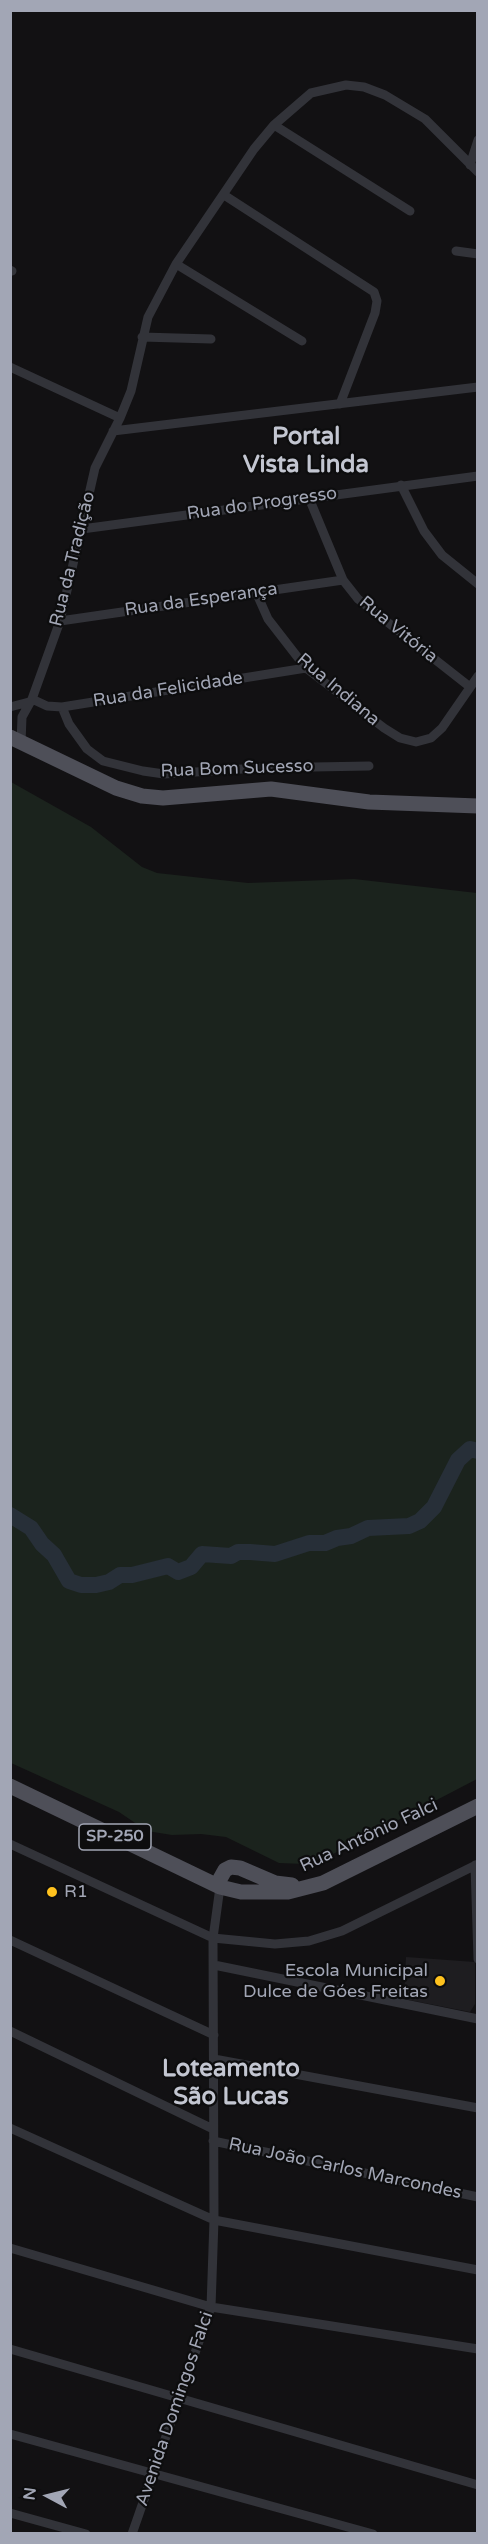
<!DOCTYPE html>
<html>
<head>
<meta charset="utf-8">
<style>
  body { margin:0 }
  #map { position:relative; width:488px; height:2544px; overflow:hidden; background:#121113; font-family:"Varela Round",sans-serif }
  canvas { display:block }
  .frame { position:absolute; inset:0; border:12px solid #a2a6b5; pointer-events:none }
  .north { position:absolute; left:18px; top:2466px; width:60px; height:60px; -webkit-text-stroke:4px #0d0d0e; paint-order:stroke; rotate:277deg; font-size:16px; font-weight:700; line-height:24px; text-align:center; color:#a2a6b5 }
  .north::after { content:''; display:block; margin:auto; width:21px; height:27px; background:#a2a6b5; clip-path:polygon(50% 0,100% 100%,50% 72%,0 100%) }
</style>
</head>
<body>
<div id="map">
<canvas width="488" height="2544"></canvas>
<div class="frame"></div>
<div class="north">N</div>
</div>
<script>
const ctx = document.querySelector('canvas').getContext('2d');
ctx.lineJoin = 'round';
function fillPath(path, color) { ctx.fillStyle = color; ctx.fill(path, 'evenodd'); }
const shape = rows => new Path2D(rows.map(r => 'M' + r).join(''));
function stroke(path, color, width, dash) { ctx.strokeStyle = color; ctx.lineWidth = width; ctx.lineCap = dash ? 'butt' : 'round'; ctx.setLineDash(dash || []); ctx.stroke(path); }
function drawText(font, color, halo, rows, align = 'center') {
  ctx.font = font + ' "Varela Round",sans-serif'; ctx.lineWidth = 4.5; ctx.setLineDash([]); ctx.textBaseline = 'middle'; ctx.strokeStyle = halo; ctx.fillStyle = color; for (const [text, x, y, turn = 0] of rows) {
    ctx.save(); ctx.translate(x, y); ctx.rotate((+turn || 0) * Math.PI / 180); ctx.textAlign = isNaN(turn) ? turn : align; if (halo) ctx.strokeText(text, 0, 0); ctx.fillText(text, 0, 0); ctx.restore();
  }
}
fillPath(shape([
  [406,1957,475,1962,475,2004,470,2012,404,1999]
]), '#1e1d20');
fillPath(shape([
  [11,782,91,827,142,867,157,873,248,883,354,879,477,893,477,1779,333,1854,304,1864,279,1863,226,1837,201,1834,172,1835,147,1831,119,1812,11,1763]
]), '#1b231d');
stroke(shape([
  [10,1515,31,1528,42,1544,54,1555,69,1581,81,1585,96,1585,109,1582,120,1575,132,1575,168,1566,178,1572,191,1567,202,1554,231,1556,238,1552,250,1552,275,1554,309,1543,325,1543,337,1538,351,1536,368,1528,409,1526,420,1521,434,1507,458,1460,470,1449,478,1451]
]), '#272f38', 16);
stroke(shape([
  [274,125,410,211],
  [470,165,478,140],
  [224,195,374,292,377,301,375,313,340,404],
  [456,251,478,254],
  [176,264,302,341],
  [10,270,12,271],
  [142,337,211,339],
  [10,367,120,418],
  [113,431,478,387],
  [401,485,424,531,442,555,478,584],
  [309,498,343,580,358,599,470,687],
  [82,529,478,476],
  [256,592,268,619,306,668,384,728,400,738,416,742,431,738,442,728,478,676],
  [60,621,343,580],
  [32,699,47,706,62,707,306,668],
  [10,707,29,702],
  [62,707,69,724,87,749,103,761,143,771,164,774,258,768,369,766],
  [21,743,22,717,32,699,60,621,95,468,120,418,131,391,148,317,176,264,254,149,274,125,311,93,346,85,364,87,385,95,425,119,478,172],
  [10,1844,213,1938,275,1944,309,1941,342,1931,478,1864],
  [475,1865,478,1959],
  [10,1940,214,2035],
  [214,1965,478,2019],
  [10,2031,213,2129],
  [214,2059,478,2108],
  [10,2128,214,2220,478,2270],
  [213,2141,478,2197],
  [10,2248,211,2307,478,2349],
  [10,2349,478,2485],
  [10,2434,373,2534],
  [10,2513,86,2534],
  [132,2534,211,2307,214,2220,213,1938,220,1887]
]), '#323339', 9);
stroke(shape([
  [10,737,116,788,142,796,163,798,271,789,369,802,478,806],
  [10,1786,220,1887,241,1892,288,1892,323,1883,478,1806],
  [220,1887,220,1879,225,1870,231,1867,240,1868,275,1883,292,1885]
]), '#4e4f58', 15);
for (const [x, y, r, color] of [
  [52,1892,6,"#ffc21e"],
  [440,1981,6,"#ffc21e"]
]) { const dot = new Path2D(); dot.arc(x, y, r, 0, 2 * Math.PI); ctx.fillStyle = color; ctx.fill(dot); stroke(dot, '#0d0d0e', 2); }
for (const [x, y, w] of [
  [115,1837,72]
]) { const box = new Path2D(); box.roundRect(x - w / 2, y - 13, w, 26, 4.5); ctx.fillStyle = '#0d0d0e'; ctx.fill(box); stroke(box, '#a2a6b5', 1.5); }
drawText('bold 16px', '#a2a6b5', null, [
  ["SP-250",115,1837]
]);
drawText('18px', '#a2a6b5', '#0d0d0e', [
  ["Rua do Progresso",262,504,-8],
  ["Rua da Tradição",73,559,-76],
  ["Rua da Esperança",201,600,-8],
  ["Rua Vitória",398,630,39],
  ["Rua da Felicidade",168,690,-9],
  ["Rua Indiana",338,690,40],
  ["Rua Bom Sucesso",237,769,-2],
  ["Rua Antônio Falci",369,1836,-25],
  ["Rua João Carlos Marcondes",345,2169,12],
  ["Avenida Domingos Falci",175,2409,-71]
]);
drawText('18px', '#a2a6b5', '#0d0d0e', [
  ["R1",64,1892],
  ["Escola Municipal",428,1971,"right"],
  ["Dulce de Góes Freitas",428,1992,"right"]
], 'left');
drawText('bold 24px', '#c3c6d1', '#0d0d0e', [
  ["Portal",306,438],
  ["Vista Linda",306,466],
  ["Loteamento",231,2070],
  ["São Lucas",231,2098]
]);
</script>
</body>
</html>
